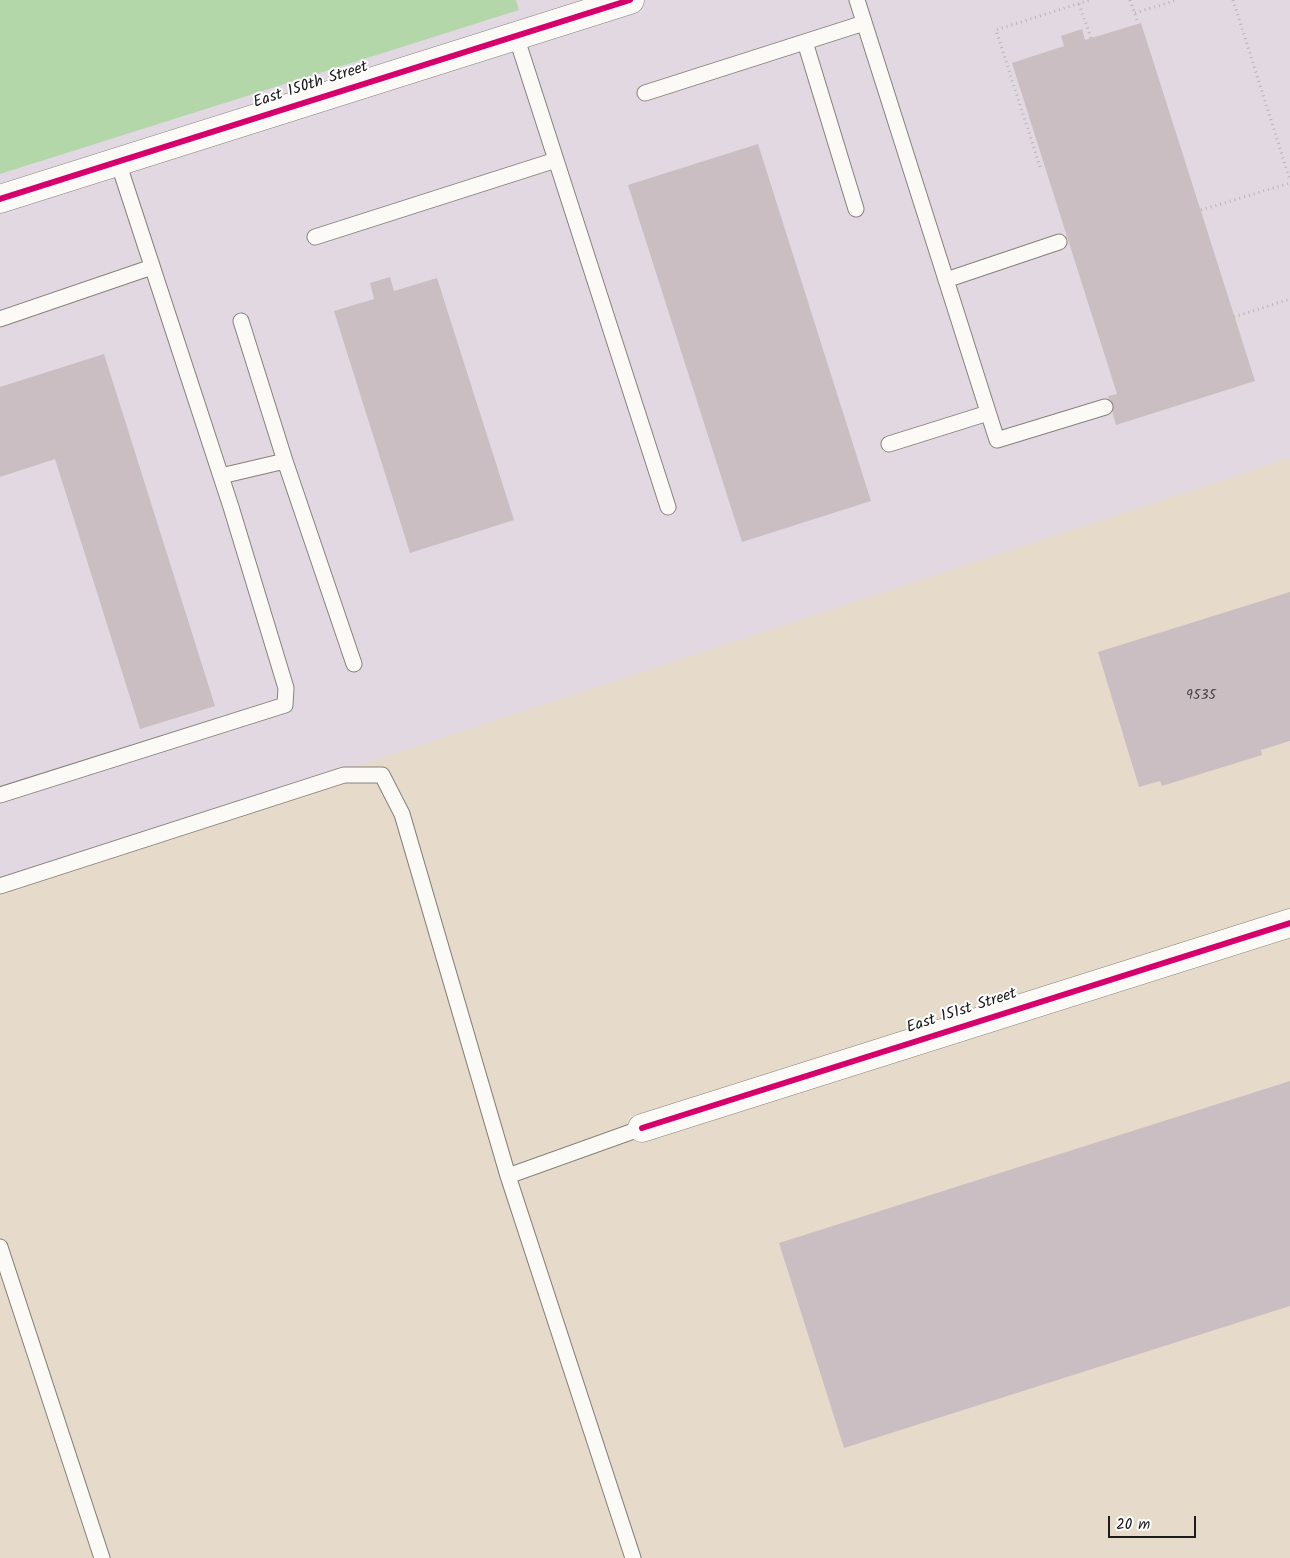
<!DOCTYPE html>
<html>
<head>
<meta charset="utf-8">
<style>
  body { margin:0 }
  #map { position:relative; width:1290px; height:1558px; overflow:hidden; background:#e6dbca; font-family:Kalam,sans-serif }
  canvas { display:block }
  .scale { position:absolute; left:1108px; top:1516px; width:88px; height:22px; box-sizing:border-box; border:2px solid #1c1c1c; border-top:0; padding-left:6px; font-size:15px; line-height:18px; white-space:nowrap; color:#1c1c1c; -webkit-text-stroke:4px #fff; paint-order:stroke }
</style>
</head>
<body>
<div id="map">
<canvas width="1290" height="1558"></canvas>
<div class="scale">20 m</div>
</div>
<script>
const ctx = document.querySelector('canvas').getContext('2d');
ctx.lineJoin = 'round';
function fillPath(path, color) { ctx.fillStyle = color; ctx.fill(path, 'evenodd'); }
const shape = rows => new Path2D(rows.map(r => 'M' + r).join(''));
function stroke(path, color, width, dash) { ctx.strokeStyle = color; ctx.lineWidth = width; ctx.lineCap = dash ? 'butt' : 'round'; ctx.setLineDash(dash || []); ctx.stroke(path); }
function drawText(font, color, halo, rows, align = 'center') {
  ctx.font = font + ' Kalam,sans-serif'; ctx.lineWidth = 4; ctx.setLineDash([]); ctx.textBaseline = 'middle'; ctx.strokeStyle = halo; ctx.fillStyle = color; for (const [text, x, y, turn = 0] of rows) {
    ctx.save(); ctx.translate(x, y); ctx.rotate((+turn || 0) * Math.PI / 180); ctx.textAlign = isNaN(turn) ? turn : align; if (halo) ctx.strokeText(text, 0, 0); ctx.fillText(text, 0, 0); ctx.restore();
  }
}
fillPath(shape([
  [0,0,1290,0,1290,458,0,884]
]), '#e1d8e2');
fillPath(shape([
  [0,0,516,0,519,10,0,174]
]), '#b4d7aa');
fillPath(shape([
  [1141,23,1255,381,1116,425,1108,396,1117,394,1012,63,1064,46,1061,36,1082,29,1085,40],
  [758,144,871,501,742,542,628,185],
  [390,277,394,291,437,278,514,520,410,553,334,311,374,299,370,283],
  [104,354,215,706,140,729,55,459,0,477,0,387],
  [1290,592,1290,741,1261,750,1262,755,1162,786,1160,781,1139,787,1098,652],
  [1290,1081,1290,1306,844,1448,779,1243]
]), '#cbbec2');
const service = shape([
  [857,0,997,440,1105,407],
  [516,36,668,507],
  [805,42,856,209],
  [645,93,864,23],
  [315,237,556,160],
  [946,280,1059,242],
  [0,319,152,267],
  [241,321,285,461],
  [889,444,988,413],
  [221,476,285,461,354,664],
  [0,795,285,705,286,688,231,507,118,162],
  [0,886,344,775,382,775,402,814,508,1176,633,1558],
  [508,1176,642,1128],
  [0,1247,102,1558]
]);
const minor = shape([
  [0,199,630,0],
  [642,1128,1290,923]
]);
stroke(service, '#878179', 17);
stroke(minor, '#878179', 29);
stroke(shape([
  [1130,0,1138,23],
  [1233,0,1290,180],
  [1079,4,1091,38],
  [1135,13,1177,0],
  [1040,167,996,30,1090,0],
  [1201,210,1290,183],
  [1234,317,1290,299]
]), '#b8b6b3', 3, [1, 4]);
stroke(service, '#fbfaf7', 15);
stroke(minor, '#fbfaf7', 28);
stroke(shape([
  [0,199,630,0],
  [642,1128,1290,923]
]), '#d6006c', 6);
drawText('14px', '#484446', null, [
  ["9535",1201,697]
]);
drawText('16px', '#1c1c1c', '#fff', [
  ["East 150th Street",311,86,-18],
  ["East 151st Street",962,1012,-18]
]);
</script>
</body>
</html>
